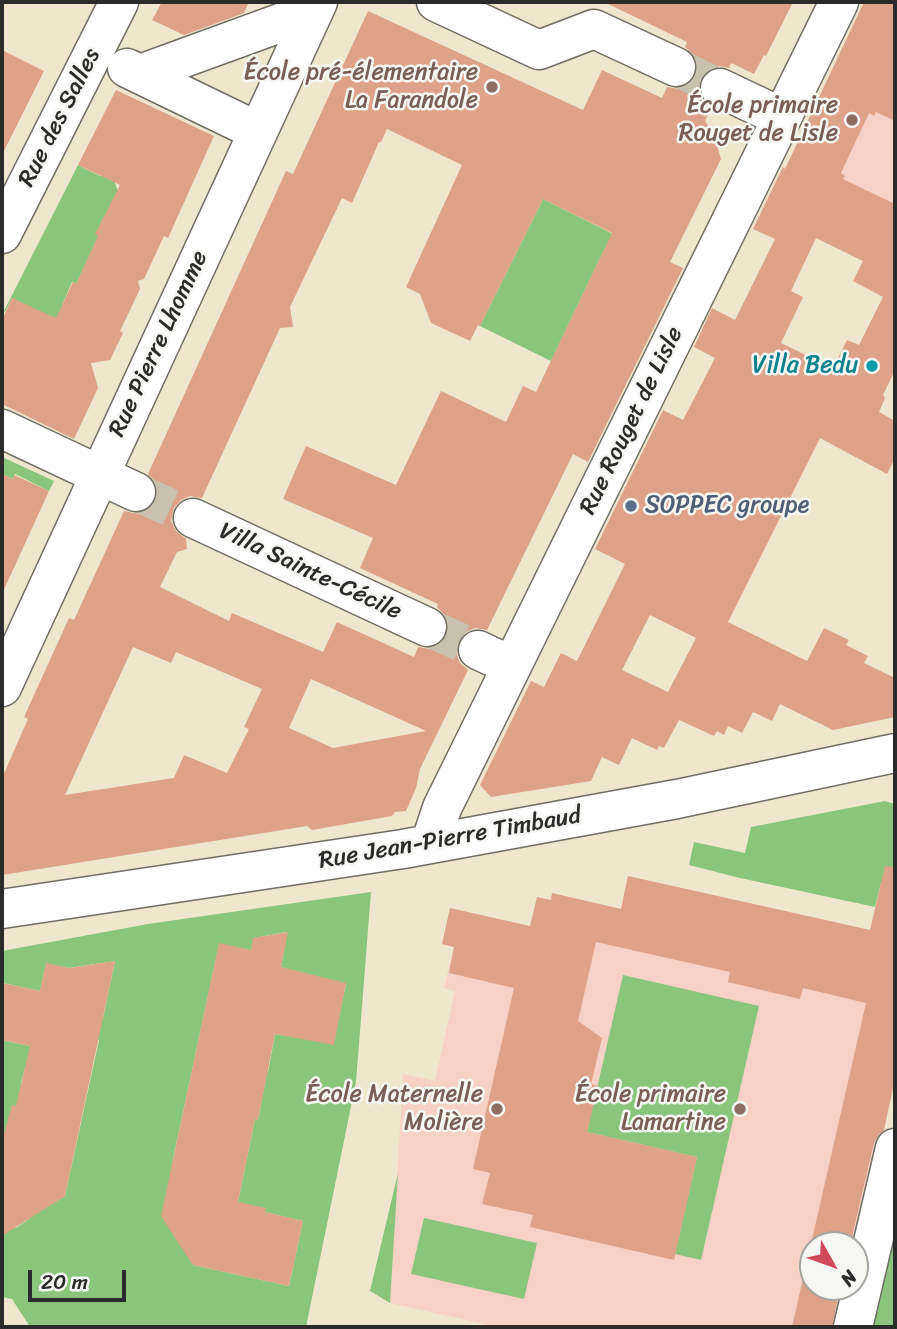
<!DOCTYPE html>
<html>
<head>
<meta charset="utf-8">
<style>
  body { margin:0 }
  #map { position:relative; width:897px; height:1329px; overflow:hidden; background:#eee7cd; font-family:Sriracha,sans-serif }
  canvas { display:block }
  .frame { position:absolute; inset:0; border:4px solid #2b2b2b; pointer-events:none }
  .north { position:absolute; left:799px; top:1231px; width:70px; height:70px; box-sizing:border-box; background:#f6f6f2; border:2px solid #a5a5a2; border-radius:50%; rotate:130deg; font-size:19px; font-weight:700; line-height:28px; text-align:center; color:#2b2b2b }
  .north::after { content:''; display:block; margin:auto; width:24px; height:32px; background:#d1495b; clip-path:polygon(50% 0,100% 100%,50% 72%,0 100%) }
  .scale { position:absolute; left:28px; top:1270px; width:98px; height:32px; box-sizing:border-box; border:4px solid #2b2b2b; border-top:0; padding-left:9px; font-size:21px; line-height:24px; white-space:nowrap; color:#2b2b2b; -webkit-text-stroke:5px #f6f6f2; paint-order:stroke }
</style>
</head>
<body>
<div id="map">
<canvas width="897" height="1329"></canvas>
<div class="frame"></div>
<div class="north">N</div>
<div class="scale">20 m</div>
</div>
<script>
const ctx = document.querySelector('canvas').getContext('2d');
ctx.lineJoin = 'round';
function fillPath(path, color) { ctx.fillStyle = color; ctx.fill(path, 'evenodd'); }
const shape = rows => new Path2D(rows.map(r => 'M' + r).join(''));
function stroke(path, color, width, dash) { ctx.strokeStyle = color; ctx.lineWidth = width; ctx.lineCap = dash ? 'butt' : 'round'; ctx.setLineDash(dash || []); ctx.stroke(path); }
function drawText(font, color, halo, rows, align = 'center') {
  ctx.font = font + ' Sriracha,sans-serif'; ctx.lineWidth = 5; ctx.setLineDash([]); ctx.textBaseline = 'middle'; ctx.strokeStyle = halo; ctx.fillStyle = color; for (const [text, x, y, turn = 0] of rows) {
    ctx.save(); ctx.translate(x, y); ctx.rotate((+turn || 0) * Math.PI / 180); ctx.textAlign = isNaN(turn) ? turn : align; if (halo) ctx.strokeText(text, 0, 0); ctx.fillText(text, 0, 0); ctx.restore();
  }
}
fillPath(shape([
  [864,2,895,2,895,276,761,211,783,167,786,168],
  [628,876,645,880,638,912,647,914,654,882,835,922,865,954,881,883,895,886,895,1079,855,1255,855,1245,813,1245,813,1287,848,1287,838,1327,497,1327,390,1303,403,1074,435,1081,455,991,444,988,454,947,442,944,450,908,544,930,552,893,621,909]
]), '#f7d1c6');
fillPath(shape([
  [78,165,100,176,107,174,113,178,119,194,76,284,72,282,63,303,65,308,58,323,12,298,5,312,4,311],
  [543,199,615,235,607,253,603,252,551,361,480,326],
  [2,457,54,481,49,491,15,474,13,479,2,474],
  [885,801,895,804,895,886,881,883,875,907,740,878,689,865,694,842,745,853,751,827],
  [371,892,356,1082,306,1327,30,1327,12,1299,2,1297,2,1225,16,1228,29,1219,25,1212,47,1198,52,1204,65,1196,99,1040,95,1038,103,1018,115,961,69,968,46,964,40,991,3,983,2,985,2,951,148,924],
  [287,932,281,967,346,984,333,1044,275,1034,268,1072,265,1071,263,1083,265,1084,258,1120,255,1119,238,1202,265,1212,303,1221,289,1286,193,1265,173,1159,219,944,251,950,254,938],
  [623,975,759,1006,701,1260,675,1254,697,1157,587,1132],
  [2,1040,39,1048,25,1068,21,1083,26,1085,21,1107,12,1106,3,1154],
  [398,1173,390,1303,370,1291],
  [895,1192,895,1327,864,1327],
  [424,1218,537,1243,524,1299,411,1274]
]), '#89c67b');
fillPath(shape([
  [162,2,249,2,244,13,184,35,152,20],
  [604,2,793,2,766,56,764,55,754,74,731,63,729,68,719,66,708,70,701,78,698,90,702,101,711,108,705,121,714,135,721,159,670,262,683,268,588,462,573,454,487,630,475,628,466,632,459,640,456,653,460,663,468,670,420,769,416,788,406,811,395,812,392,816,312,830,307,826,2,875,2,778,28,719,24,717,69,618,74,620,124,511,139,514,149,509,155,502,158,489,154,480,148,474,286,171,293,174,368,11,583,110,602,70,662,98,667,87,679,89,689,84,695,77,698,66,694,55,685,47,687,42],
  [387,129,462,165,406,287,420,294,431,323,470,341,478,325,480,326,543,199,612,233,536,392,523,386,506,422,441,391,396,485,306,446,283,499,373,538,360,568,438,604,437,607,445,615,449,626,446,637,440,644,430,649,418,647,414,657,337,622,323,652,232,613,229,621,160,587,177,552,187,549,186,539,176,531,171,521,174,508,181,500,190,496,202,498,280,328,293,327,290,307,342,198,352,203,379,142,381,142],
  [133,647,171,663,176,652,262,689,244,727,249,729,227,773,184,755,174,778,65,795],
  [311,679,426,731,333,748,289,728],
  [864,2,895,2,895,121,876,112,874,116,869,113,841,173,845,176,843,179,895,204,895,370,883,395,885,398,879,412,895,421,895,458,887,474,820,438,728,622,807,661,824,628,849,640,846,645,868,656,864,663,895,678,895,717,833,730,780,704,772,721,753,712,742,733,728,726,724,735,717,731,714,736,679,720,664,748,659,746,657,750,632,738,619,765,602,757,591,781,491,797,480,785,531,681,544,687,561,653,577,661,625,564,595,549,663,410,683,420,715,358,694,347,712,308,735,320,775,239,753,229,783,167,785,169],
  [816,238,863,261,853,281,883,297,859,345,847,340,833,368,781,343,803,297,791,291],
  [650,615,696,638,668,692,622,670],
  [2,50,44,71,2,155],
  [116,90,214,136,168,238,164,236,144,279,138,281,140,289,120,331,123,333,110,360,91,363,98,388,74,439,2,404,2,320,12,298,56,318,73,282,76,284,98,236,95,234,120,185,78,165],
  [2,474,13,479,14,475,49,491,2,594],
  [885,866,895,867,895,1079,884,1130,879,1134,874,1143,850,1245,813,1245,813,1287,840,1287,832,1327,792,1327,866,1003,803,988,800,999,728,982,730,972,596,942,578,1021,602,1038,591,1084,598,1086,587,1132,697,1157,674,1260,530,1227,533,1215,482,1204,490,1173,473,1169,514,988,449,973,454,947,442,944,450,908,530,926,537,897,551,900,552,893,621,909,628,876,870,930],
  [288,932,281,967,346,983,334,1045,275,1034,258,1120,255,1119,238,1202,266,1208,265,1212,303,1221,289,1286,193,1265,161,1216,219,943,251,950,253,938],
  [115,961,65,1196,2,1236,2,1141,12,1105,16,1106,30,1046,2,1040,2,983,40,991,46,963,69,968]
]), '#dda288');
stroke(shape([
  [676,67,720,88],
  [136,492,193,518],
  [427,627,478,650]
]), '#c7c1ad', 38, [38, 19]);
const street = shape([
  [436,2,539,50,594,29,676,67],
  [127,68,257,131],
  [140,74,313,11],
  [720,88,781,117],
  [2,234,119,2],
  [2,429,136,492],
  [193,518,427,627],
  [478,650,512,666],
  [2,687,318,2],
  [430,844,442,808,839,2],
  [2,909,403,849,677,799,895,753],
  [853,1327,895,1148]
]);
stroke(street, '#6f6d64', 41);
stroke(street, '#fff', 38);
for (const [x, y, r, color] of [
  [492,87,7,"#8d6e63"],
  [852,120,7,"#8d6e63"],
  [872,366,7,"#0f9aa8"],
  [631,506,7,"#5c6f8a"],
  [497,1109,7,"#8d6e63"],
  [740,1109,7,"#8d6e63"]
]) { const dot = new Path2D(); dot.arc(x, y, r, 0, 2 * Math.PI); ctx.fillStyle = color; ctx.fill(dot); stroke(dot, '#f6f6f2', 2.5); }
drawText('24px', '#785e54', '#f6f6f2', [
  ["École pré-élementaire",478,73],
  ["La Farandole",478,101],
  ["École primaire",838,106],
  ["Rouget de Lisle",838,134],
  ["École Maternelle",483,1095],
  ["Molière",483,1123],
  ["École primaire",726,1095],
  ["Lamartine",726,1123]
], 'right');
drawText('24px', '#2b2b2b', '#f6f6f2', [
  ["Rue des Salles",60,118,-63],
  ["Rue Pierre Lhomme",159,344,-65],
  ["Rue Rouget de Lisle",632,421,-64],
  ["Villa Sainte-Cécile",310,572,25],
  ["Rue Jean-Pierre Timbaud",450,839,-10]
]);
drawText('24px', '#0d838f', '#f6f6f2', [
  ["Villa Bedu",858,366]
], 'right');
drawText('24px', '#4e5e75', '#f6f6f2', [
  ["SOPPEC groupe",645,506]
], 'left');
</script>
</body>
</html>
